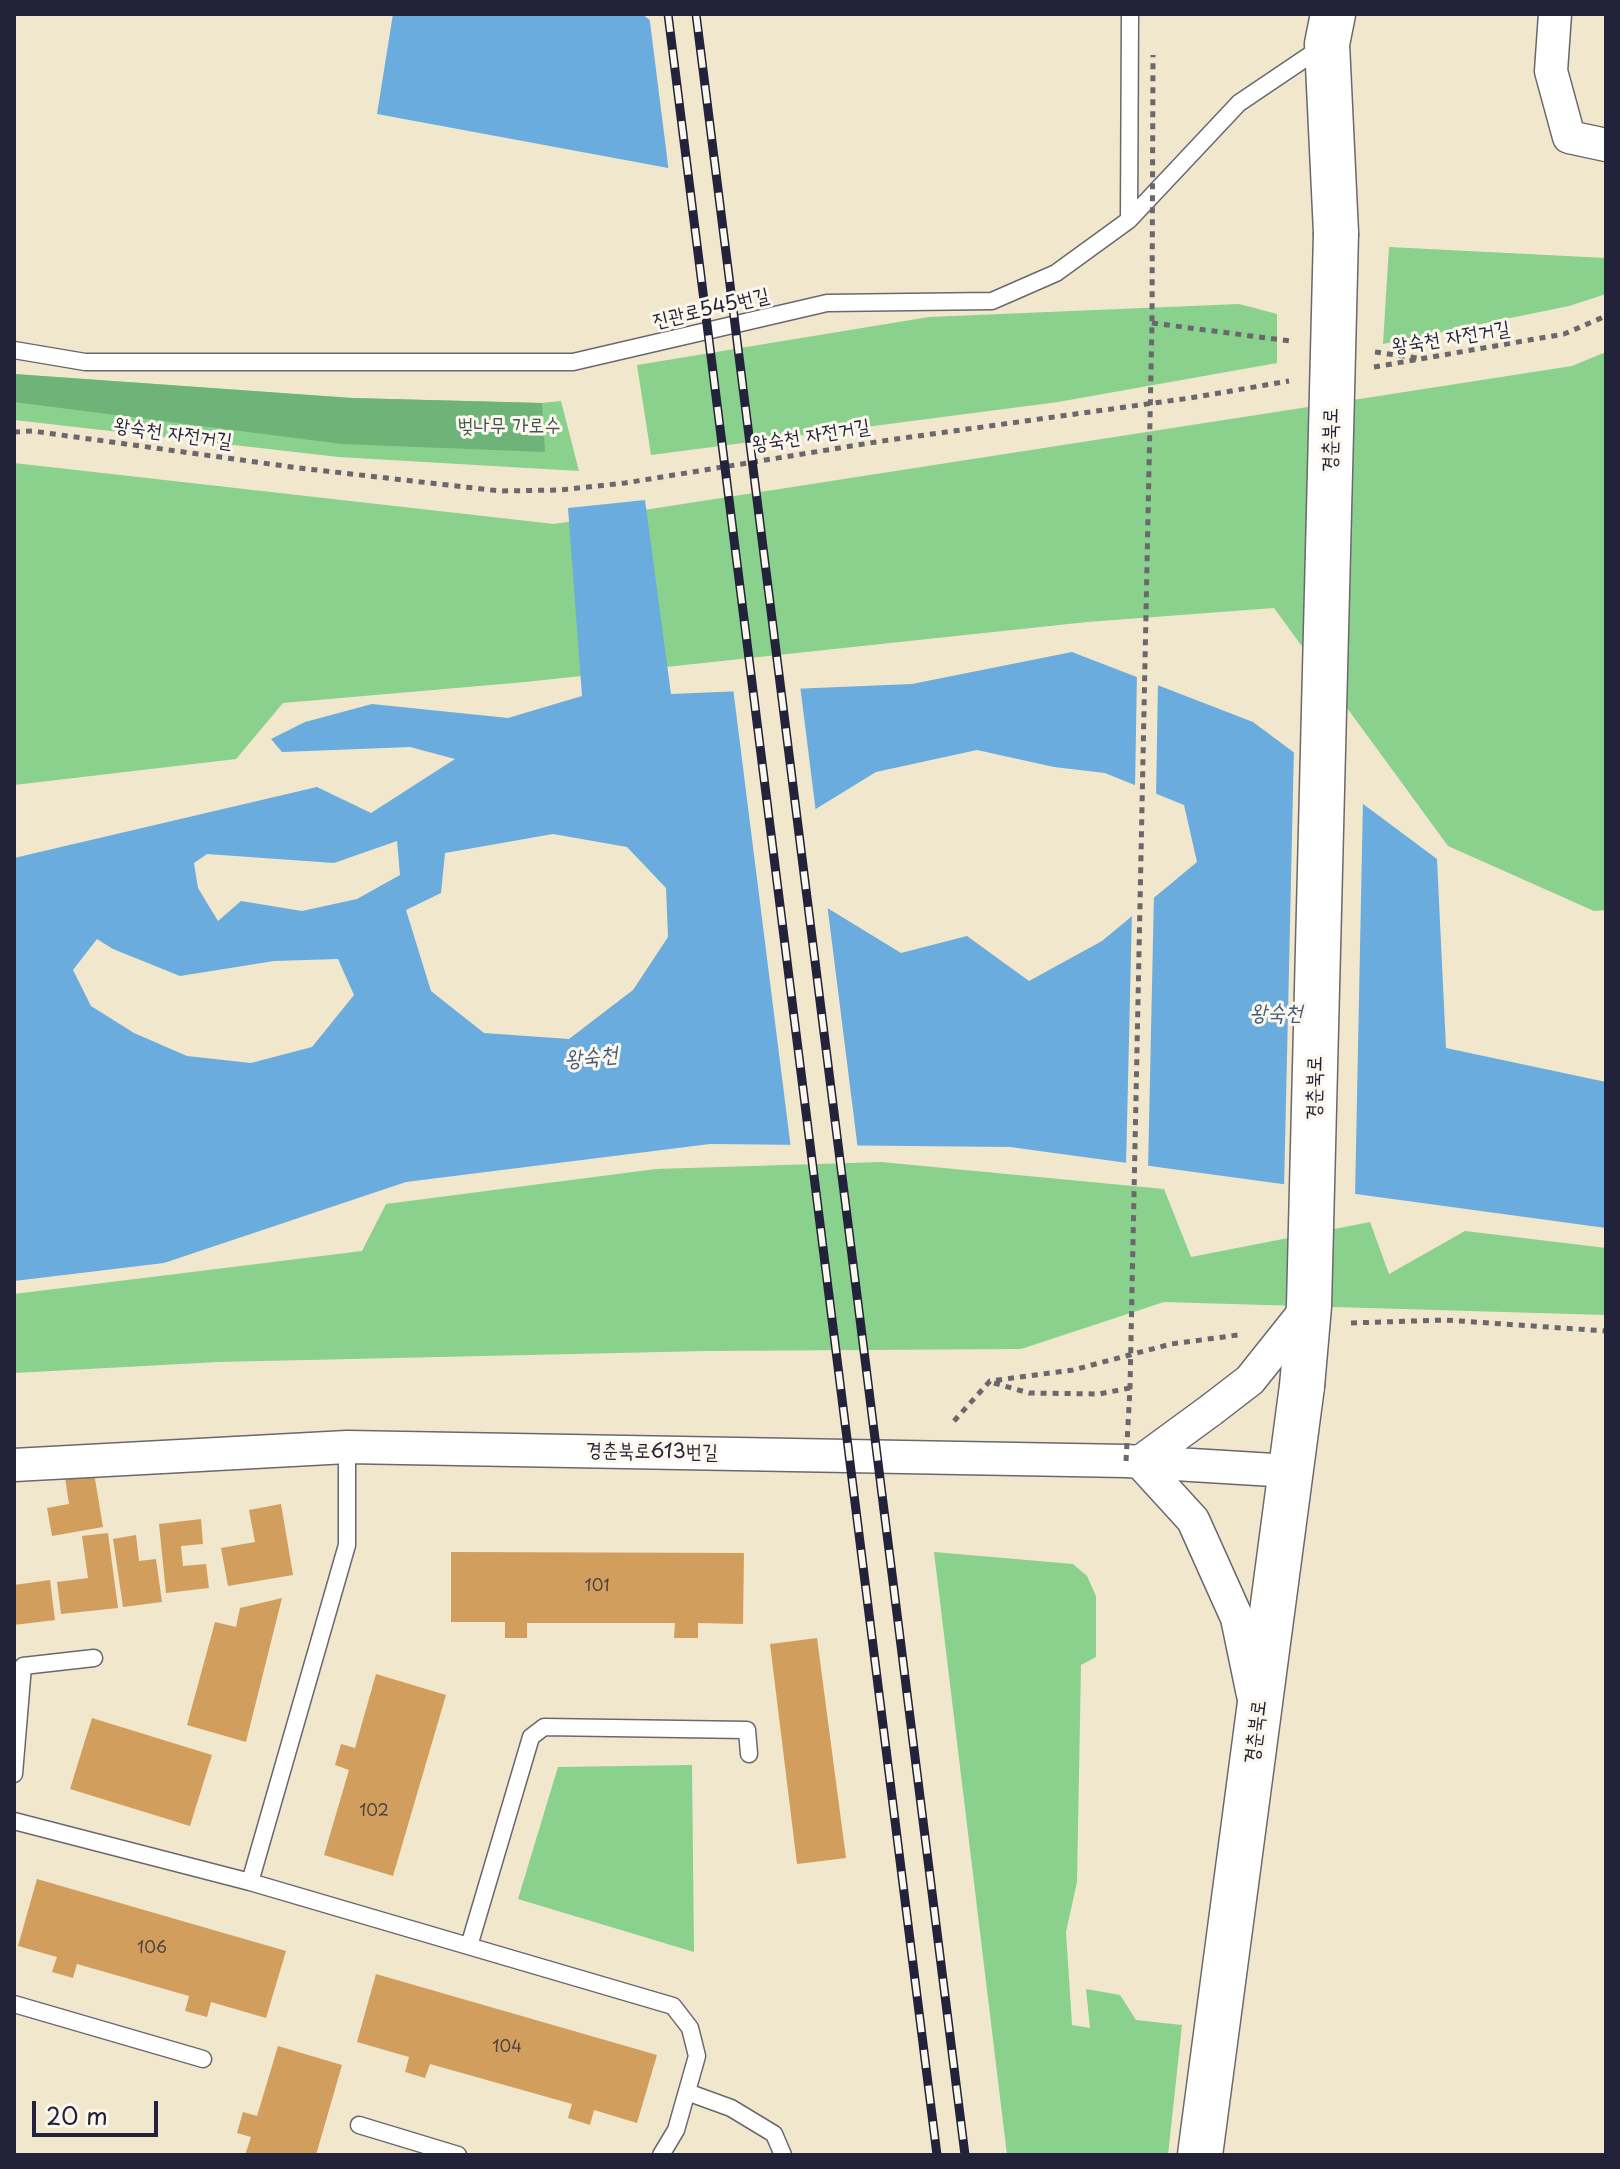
<!DOCTYPE html>
<html>
<head>
<meta charset="utf-8">
<style>
  body { margin:0 }
  #map { position:relative; width:1620px; height:2169px; overflow:hidden; background:#f1e7cc; font-family:"Playpen Sans",sans-serif }
  canvas { display:block }
  .frame { position:absolute; inset:0; border:16px solid #22223b; pointer-events:none }
  .scale { position:absolute; left:32px; top:2101px; width:126px; height:36px; box-sizing:border-box; border:4px solid #22223b; border-top:0; padding-left:10px; font-size:24px; line-height:28px; white-space:nowrap; color:#22223b; -webkit-text-stroke:6px #fbf7ec; paint-order:stroke }
</style>
</head>
<body>
<div id="map">
<canvas width="1620" height="2169"></canvas>
<div class="frame"></div>
<div class="scale">20 m</div>
</div>
<script>
const ctx = document.querySelector('canvas').getContext('2d');
ctx.lineJoin = 'round';
function fillPath(path, color) { ctx.fillStyle = color; ctx.fill(path, 'evenodd'); }
const shape = rows => new Path2D(rows.map(r => 'M' + r).join(''));
function stroke(path, color, width, dash) { ctx.strokeStyle = color; ctx.lineWidth = width; ctx.lineCap = dash ? 'butt' : 'round'; ctx.setLineDash(dash || []); ctx.stroke(path); }
function drawText(font, color, halo, rows, align = 'center') {
  ctx.font = font + ' "Playpen Sans","Poor Story",sans-serif'; ctx.lineWidth = 6; ctx.setLineDash([]); ctx.textBaseline = 'middle'; ctx.strokeStyle = halo; ctx.fillStyle = color; for (const [text, x, y, turn = 0] of rows) {
    ctx.save(); ctx.translate(x, y); ctx.rotate((+turn || 0) * Math.PI / 180); ctx.textAlign = isNaN(turn) ? turn : align; if (halo) ctx.strokeText(text, 0, 0); ctx.fillText(text, 0, 0); ctx.restore();
  }
}
fillPath(shape([
  [1389,247,1606,258,1606,294,1569,306,1383,344],
  [1239,304,1277,314,1277,363,1058,402,651,455,637,365,929,317],
  [1606,352,1606,910,1594,911,1448,846,1274,608,1087,622,525,682,283,703,236,759,14,785,14,463,554,524,1572,366],
  [14,374,352,398,541,403,561,401,579,471,339,457,14,420],
  [881,1162,1164,1189,1191,1257,1370,1222,1389,1274,1465,1231,1606,1248,1606,1315,1164,1302,1021,1349,706,1351,218,1362,14,1373,14,1294,362,1251,386,1204,656,1169],
  [934,1552,1073,1564,1087,1576,1096,1596,1096,1657,1081,1665,1077,1882,1066,1932,1072,2025,1090,2028,1086,1989,1120,1995,1136,2020,1182,2025,1168,2155,1007,2155],
  [692,1765,694,1952,518,1899,558,1767]
]), '#89d18c');
fillPath(shape([
  [14,374,352,398,542,403,545,452,342,444,14,402]
]), '#6eb378');
fillPath(shape([
  [393,14,642,14,715,70,706,175,377,114],
  [645,500,671,694,912,684,1072,652,1253,722,1437,859,1446,1048,1606,1082,1606,1228,1010,1147,710,1144,406,1182,164,1263,14,1281,14,858,317,787,371,813,455,759,410,747,282,752,271,739,305,722,372,704,508,718,582,696,568,508],
  [977,750,1054,767,1105,773,1184,805,1197,862,1102,941,1029,981,967,936,901,953,793,887,788,826,876,772],
  [553,834,627,847,666,888,668,937,633,990,569,1039,484,1033,431,991,406,910,441,893,445,853],
  [397,841,400,875,357,899,302,911,241,901,218,921,198,888,194,863,207,854,334,863],
  [97,939,113,949,180,976,274,961,338,959,354,995,312,1047,251,1063,187,1056,134,1033,91,1006,73,970]
]), '#6aacde');
fillPath(shape([
  [649,14,719,69,710,176,707,179,669,173],
  [1137,672,1158,680,1156,798,1135,789],
  [800,685,816,813,792,828,797,885,827,903,858,1150,791,1149,733,688],
  [1294,747,1363,798,1355,1198,1284,1189],
  [1154,893,1148,1170,1126,1167,1132,911]
]), '#f1e7cc');
fillPath(shape([
  [94,1473,103,1527,52,1536,47,1508,69,1504,65,1478],
  [281,1504,293,1575,228,1586,221,1548,255,1542,249,1510],
  [201,1519,203,1544,181,1546,183,1566,206,1564,209,1588,166,1593,159,1524],
  [108,1533,118,1608,61,1614,57,1582,88,1578,82,1536],
  [136,1535,139,1561,156,1559,162,1602,123,1607,113,1539],
  [451,1552,744,1553,743,1624,698,1623,698,1638,674,1638,675,1623,527,1623,527,1638,505,1638,505,1622,451,1622],
  [50,1580,55,1620,14,1625,14,1585],
  [282,1598,246,1742,187,1725,215,1622,236,1627,240,1608],
  [817,1638,846,1858,797,1864,770,1644],
  [376,1674,446,1695,393,1876,324,1855,349,1770,335,1765,341,1744,355,1748],
  [92,1718,212,1755,190,1826,70,1789],
  [37,1879,286,1951,266,2018,211,2002,207,2017,185,2011,189,1996,77,1964,73,1978,52,1972,57,1957,18,1946],
  [376,1974,657,2055,637,2123,594,2110,590,2125,568,2118,572,2104,430,2064,425,2078,405,2072,409,2057,357,2042],
  [278,2046,342,2065,316,2155,245,2155,251,2137,237,2133,243,2112,257,2116]
]), '#d29e5d');
const lane = shape([
  [1129,220,1130,14],
  [14,350,85,362,573,362,827,303,992,301,1056,273,1129,220,1239,103,1322,47],
  [347,1447,347,1545,250,1882,673,2006,690,2028,697,2056,676,2130,661,2155],
  [14,1774,23,1666,94,1658],
  [14,1821,250,1882],
  [469,1946,531,1737,544,1727,747,1730,749,1754],
  [14,2004,203,2059],
  [687,2092,731,2108,774,2134,783,2155],
  [359,2125,458,2155]
]);
const street = shape([
  [1555,14,1551,71,1569,137,1606,145],
  [1211,1410,1140,1462,1193,1520,1237,1618,1253,1695],
  [14,1465,347,1447,1126,1461,1290,1471]
]);
const secondary = shape([
  [1333,14,1327,44,1336,233],
  [1200,2155,1302,1386]
]);
stroke(lane, '#6a676e', 19);
stroke(street, '#6a676e', 35);
stroke(secondary, '#6a676e', 47);
stroke(shape([
  [1152,323,1290,341],
  [1375,352,1417,358],
  [1374,367,1564,334,1606,316],
  [14,432,32,431,299,468,500,491,560,490,625,483,882,441,1190,398,1289,381],
  [1351,1323,1445,1320,1606,1331],
  [994,1383,1029,1393,1099,1394,1130,1388],
  [954,1421,990,1381,1073,1370,1171,1344,1238,1335]
]), '#6a676e', 5, [6, 6]);
stroke(lane, '#fff', 16);
stroke(street, '#fff', 32);
stroke(secondary, '#fff', 44);
const rail = shape([
  [668,14,937,2155],
  [696,14,965,2155]
]);
stroke(rail, '#22223b', 9);
stroke(rail, '#fbf7ec', 6, [18]);
const streetBridge = shape([
  [1211,1410,1250,1380,1309,1306]
]);
const secondaryBridge = shape([
  [1302,1386,1309,1306,1336,233]
]);
stroke(streetBridge, '#6a676e', 35, []);
stroke(secondaryBridge, '#6a676e', 47, []);
stroke(shape([
  [1126,1461,1130,1388,1152,323,1153,55]
]), '#6a676e', 5, [6, 6]);
stroke(streetBridge, '#fff', 32);
stroke(secondaryBridge, '#fff', 44);
drawText('16px', '#4e4144', null, [
  ["101",597,1587],
  ["102",374,1812],
  ["106",152,1949],
  ["104",507,2048]
]);
drawText('20px', '#22223b', '#fbf7ec', [
  ["진관로545번길",711,309,-13],
  ["왕숙천 자전거길",1451,338,-9],
  ["왕숙천 자전거길",173,434,8],
  ["왕숙천 자전거길",811,436,-9],
  ["경춘북로",1331,440,-89],
  ["경춘북로",1315,1088,-89],
  ["경춘북로613번길",652,1452,1],
  ["경춘북로",1256,1732,-83]
]);
drawText('20px', '#415753', '#fbf7ec', [
  ["벚나무 가로수",509,426]
]);
drawText('italic 22px', '#3f597c', '#fbf7ec', [
  ["왕숙천",1276,1014],
  ["왕숙천",591,1058,-6]
]);
</script>
</body>
</html>
